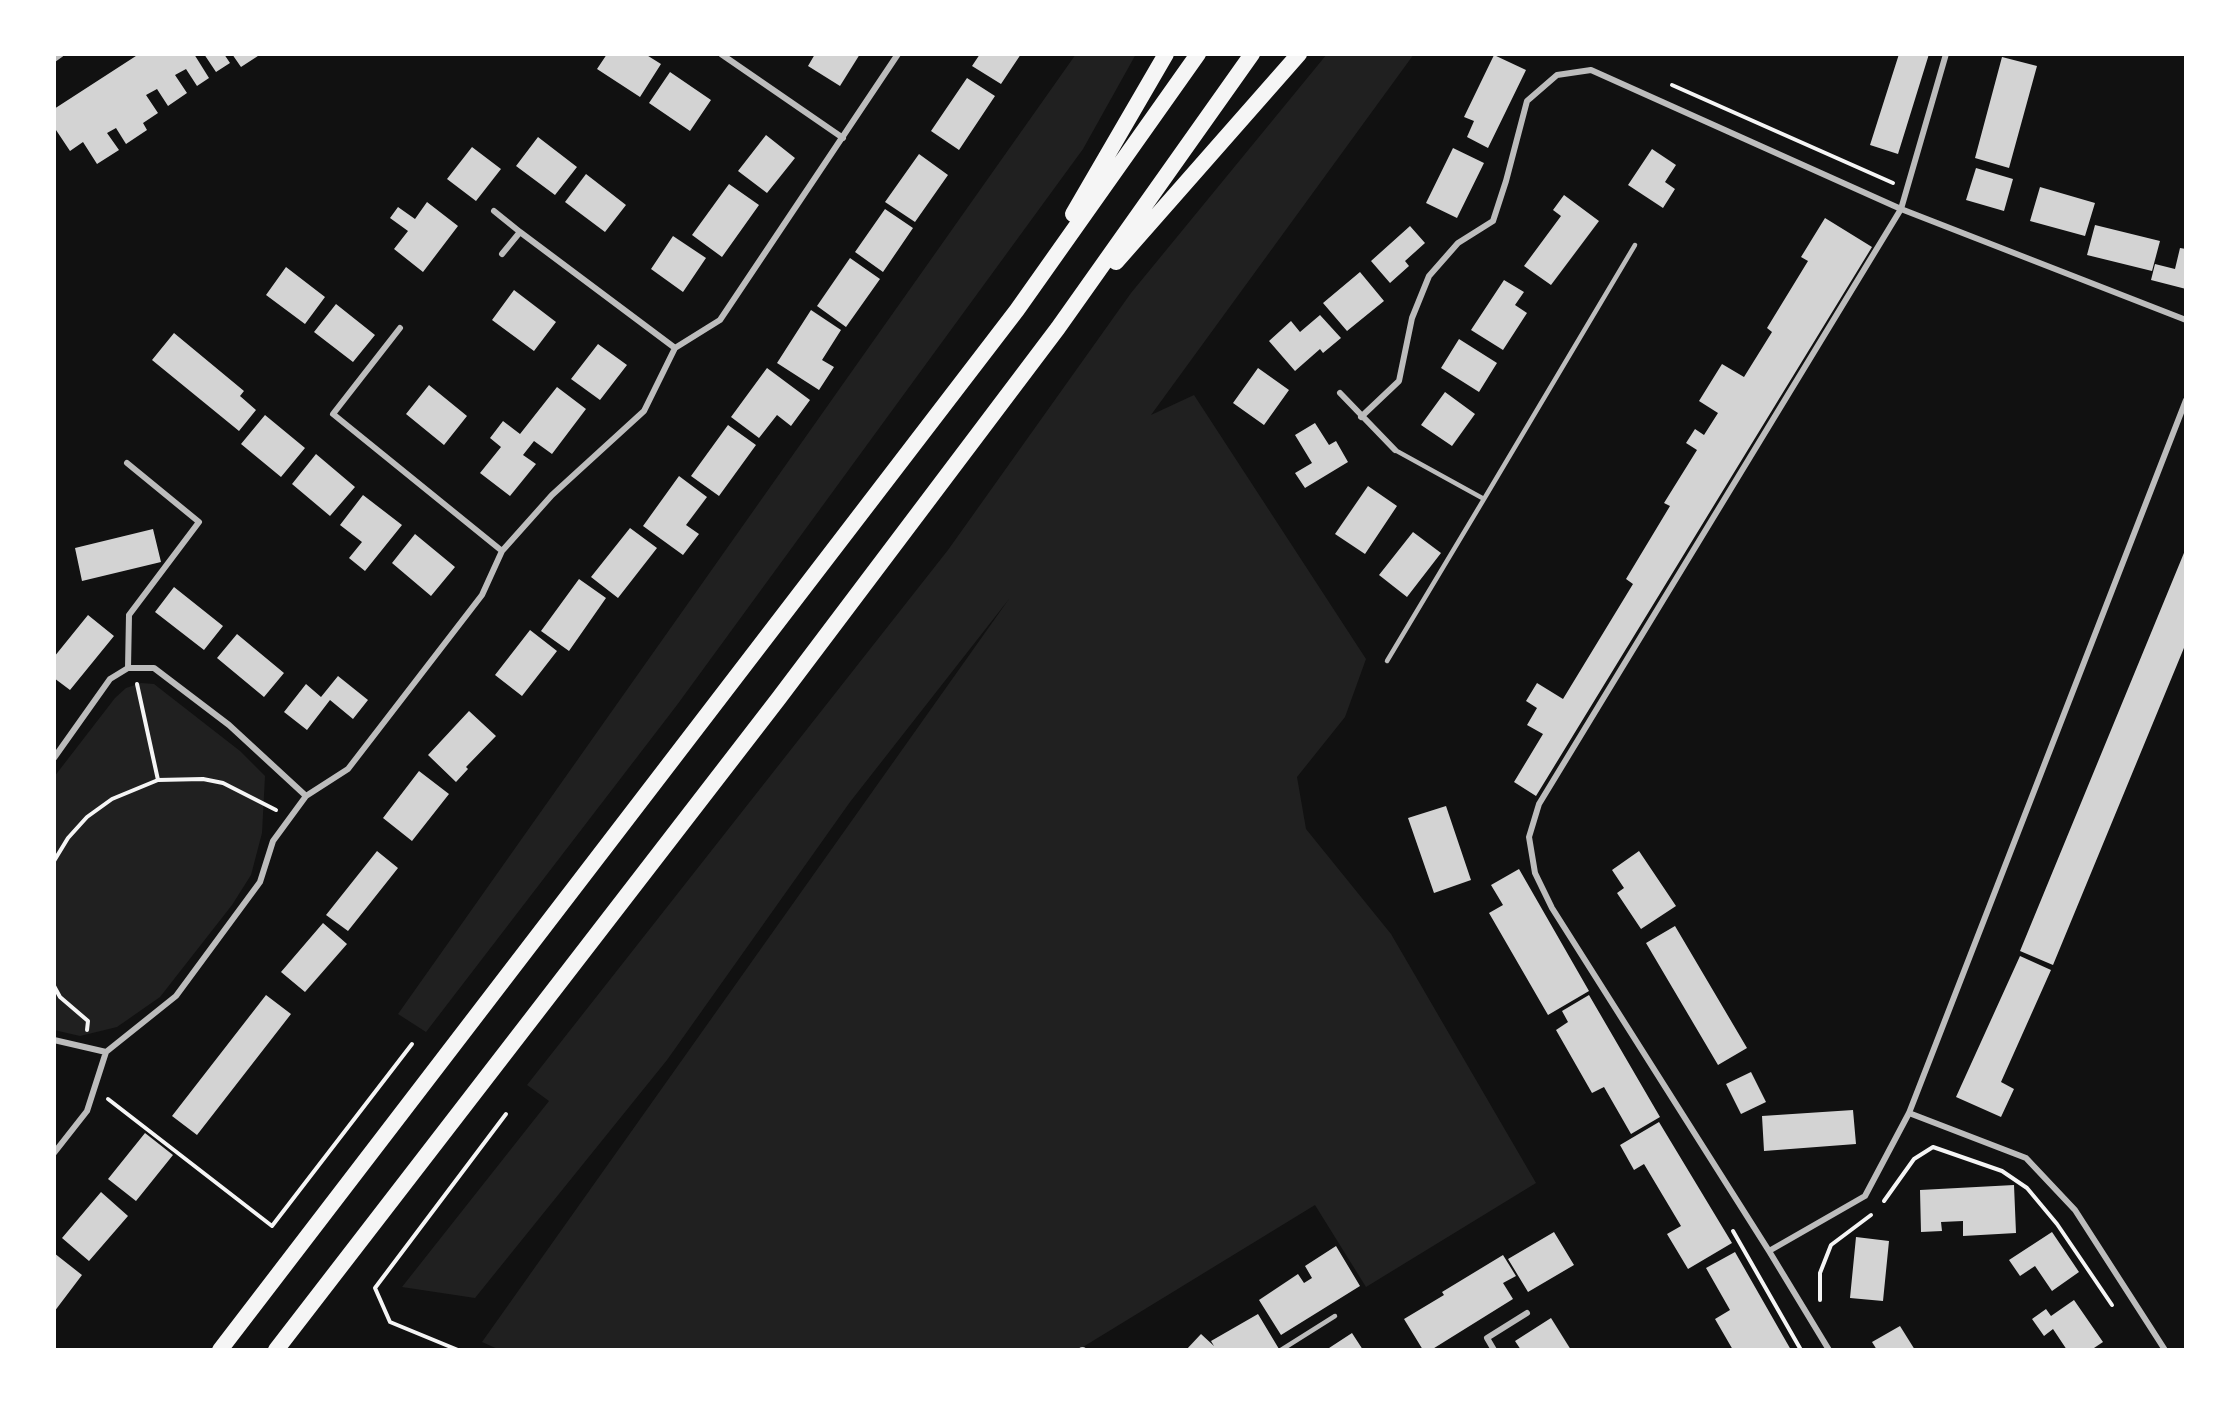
<!DOCTYPE html>
<html>
<head>
<meta charset="utf-8">
<style>
  body { margin:0 }
  #map { position:relative; width:2240px; height:1404px; overflow:hidden; background:#111; font-family:"PT Sans Narrow",sans-serif }
  canvas { display:block }
  .frame { position:absolute; inset:0; border:56px solid #fff; pointer-events:none }
</style>
</head>
<body>
<div id="map">
<canvas width="2240" height="1404"></canvas>
<div class="frame"></div>
</div>
<script>
const ctx = document.querySelector('canvas').getContext('2d');
ctx.lineJoin = 'round';
function fillPath(path, color) { ctx.fillStyle = color; ctx.fill(path, 'evenodd'); }
const shape = rows => new Path2D(rows.map(r => 'M' + r).join(''));
function stroke(path, color, width, dash) { ctx.strokeStyle = color; ctx.lineWidth = width; ctx.lineCap = dash ? 'butt' : 'round'; ctx.setLineDash(dash || []); ctx.stroke(path); }
fillPath(shape([
  [1076,54,1136,54,1083,149,677,705,426,1032,398,1014],
  [1327,54,1414,54,1151,415,1194,395,1366,659,1345,717,1297,777,1306,829,1391,934,1536,1183,1366,1287,1315,1205,1078,1350,500,1350,482,1342,1009,599,850,802,667,1060,475,1298,402,1287,549,1101,527,1085,948,550,1131,293],
  [141,683,154,684,240,751,265,776,262,833,251,875,232,905,160,997,117,1027,80,1036,54,1030,54,777,115,698,126,688]
]), '#202020');
fillPath(shape([
  [139,54,194,54,209,78,197,86,186,69,175,75,187,93,168,106,157,89,146,95,158,113,143,123,147,130,126,144,116,128,107,133,119,150,97,164,83,142,70,151,54,127,54,109],
  [204,54,224,54,230,63,216,72],
  [232,54,261,54,241,67],
  [607,54,645,54,661,64,640,97,597,69],
  [815,54,860,54,840,86,808,66],
  [980,54,1021,54,1001,84,972,66],
  [1899,54,1929,54,1898,154,1870,145],
  [1494,55,1526,70,1488,148,1467,137,1474,121,1464,117],
  [2002,57,2037,66,2009,168,1975,158],
  [670,72,711,100,690,131,649,103],
  [967,78,995,96,959,150,931,131],
  [766,135,795,158,767,193,738,171],
  [538,137,577,167,555,195,516,166],
  [472,147,501,169,476,201,447,179],
  [1453,148,1484,163,1457,218,1426,203],
  [1652,149,1676,165,1665,182,1675,189,1663,208,1628,185],
  [919,154,948,175,915,222,885,202],
  [1976,168,2013,179,2004,211,1966,200],
  [586,174,626,205,605,232,565,202],
  [729,184,759,205,722,257,692,235],
  [2040,187,2095,203,2085,236,2030,221],
  [1564,195,1599,221,1551,285,1524,266,1561,216,1553,210],
  [427,202,458,226,423,272,394,249,408,231,390,218,398,207,415,219],
  [885,209,913,228,883,272,855,252],
  [1825,218,1872,247,1536,796,1514,782,1543,734,1527,725,1537,708,1526,701,1537,683,1563,699,1633,584,1626,579,1670,506,1664,503,1697,450,1686,443,1695,429,1704,435,1718,413,1699,401,1722,364,1744,377,1772,332,1767,328,1808,261,1801,257],
  [2095,225,2160,241,2152,271,2087,255],
  [1410,226,1425,243,1405,261,1409,266,1390,283,1371,261],
  [673,236,706,258,683,292,651,269],
  [2180,248,2186,249,2186,289,2151,280,2155,264,2175,269],
  [850,258,880,279,846,327,817,306],
  [286,267,325,297,305,324,266,295],
  [1360,272,1384,301,1347,331,1323,303],
  [1504,280,1524,292,1515,305,1527,313,1503,350,1471,330],
  [514,290,556,322,534,351,492,320],
  [336,304,375,335,353,362,314,332],
  [811,310,841,330,822,360,834,367,819,390,777,363],
  [1320,315,1341,338,1323,353,1320,349,1295,371,1269,341,1291,321,1300,332],
  [174,333,244,391,240,396,256,410,239,431,152,360],
  [1459,339,1497,363,1479,392,1441,368],
  [598,344,627,365,600,400,571,379],
  [767,368,810,400,791,426,777,415,759,438,731,417],
  [1258,368,1289,390,1264,425,1233,403],
  [429,385,467,416,444,445,406,414],
  [557,387,586,409,552,454,534,441,523,455,536,464,510,496,480,473,501,447,490,438,503,421,520,434],
  [1445,392,1475,414,1452,446,1421,425],
  [265,415,305,448,281,477,241,444],
  [1315,423,1329,445,1336,441,1348,462,1305,488,1295,473,1312,463,1295,435],
  [728,425,756,445,719,496,691,476],
  [316,454,355,487,330,516,292,484],
  [679,476,707,497,686,525,699,534,683,555,643,526],
  [1368,486,1397,506,1365,554,1335,534],
  [363,495,402,525,365,571,349,558,362,542,340,525],
  [630,528,657,548,618,598,591,577],
  [153,529,161,562,82,581,75,548],
  [1413,532,1441,553,1407,597,1379,575],
  [415,534,455,567,431,596,392,563],
  [2186,548,2186,643,2053,965,2020,951],
  [579,579,606,598,569,651,541,631],
  [174,587,223,626,204,650,155,612],
  [88,615,114,636,70,690,54,678,54,657],
  [530,630,557,651,522,696,495,675],
  [237,634,284,673,264,697,217,658],
  [338,676,368,700,353,719,330,700,307,730,284,712,306,684,321,697],
  [469,711,496,736,466,767,468,769,456,782,428,755],
  [419,771,449,794,412,841,383,818],
  [1446,806,1471,880,1434,893,1408,818],
  [377,851,398,868,348,931,326,915],
  [1639,851,1676,906,1641,929,1617,893,1624,888,1612,870],
  [1519,869,1589,991,1548,1015,1489,913,1503,905,1491,885],
  [323,923,347,944,305,992,281,972],
  [1675,926,1747,1048,1718,1065,1646,943],
  [2020,956,2051,970,2001,1082,2014,1089,2001,1117,1956,1097],
  [266,995,291,1014,197,1135,172,1116],
  [1589,995,1660,1117,1631,1134,1604,1087,1592,1093,1556,1030,1568,1022,1562,1011],
  [1751,1072,1766,1102,1741,1114,1726,1084],
  [1853,1110,1856,1144,1764,1151,1762,1116],
  [1659,1122,1732,1243,1688,1269,1667,1234,1681,1226,1644,1164,1634,1170,1620,1145],
  [145,1133,173,1155,136,1201,108,1179],
  [2014,1185,2016,1233,1963,1236,1963,1221,1941,1222,1942,1231,1921,1232,1920,1190],
  [101,1192,128,1216,89,1261,62,1238],
  [1554,1232,1574,1265,1528,1292,1508,1259],
  [2052,1232,2079,1272,2052,1291,2035,1266,2020,1276,2009,1260],
  [1856,1237,1889,1241,1883,1301,1850,1298],
  [1336,1246,1360,1286,1281,1335,1259,1300,1298,1274,1304,1283,1312,1278,1305,1266],
  [1735,1252,1791,1350,1733,1350,1715,1319,1730,1310,1706,1268],
  [54,1253,82,1275,54,1312],
  [1503,1255,1516,1276,1503,1283,1513,1299,1431,1350,1423,1350,1404,1319,1444,1295,1442,1292],
  [2074,1300,2103,1342,2091,1350,2067,1350,2053,1329,2044,1336,2032,1319,2046,1309,2051,1316],
  [1258,1314,1279,1349,1277,1350,1186,1350,1201,1334,1214,1346,1211,1341],
  [1551,1318,1571,1350,1521,1350,1515,1341],
  [1900,1326,1915,1350,1877,1350,1872,1342],
  [1352,1333,1363,1350,1326,1350]
]), '#d3d3d3');
stroke(shape([
  [1672,85,1893,183],
  [158,780,203,779,223,783,276,810],
  [54,861,68,838,87,817,112,799,158,780,137,684],
  [54,986,60,997,88,1021,87,1030],
  [108,1099,272,1226,412,1044],
  [1884,1201,1914,1159,1933,1147,2002,1171,2027,1188,2057,1224,2112,1305],
  [1733,1231,1801,1350],
  [1820,1300,1820,1273,1831,1245,1871,1215],
  [458,1350,390,1322,375,1288,506,1114]
]), '#f5f5f5', 4);
stroke(shape([
  [1395,450,1484,499,1635,245],
  [1387,661,1484,499],
  [1281,1350,1335,1316]
]), '#bcbcbc', 4.5);
stroke(shape([
  [721,54,843,138],
  [54,59,61,54],
  [494,211,520,232],
  [502,254,520,232,675,348],
  [400,328,333,414,502,551],
  [1340,393,1395,450],
  [1361,417,1399,381,1412,318,1429,276,1458,243,1493,221,1506,181,1527,101,1557,75,1591,70,1901,209,2186,320],
  [127,463,199,522,129,615,128,668],
  [54,758,110,679,128,668,154,668,229,725,306,796],
  [54,1040,106,1052],
  [1909,1113,2026,1158,2075,1210,2165,1350],
  [54,1153,87,1111,106,1052,176,996,260,882,273,841,306,796,348,769,482,595,502,551,552,495,644,411,675,348,720,320,898,54],
  [1769,1251,1865,1196,1909,1113,2186,400],
  [1082,1350,1083,1350],
  [1494,1350,1487,1338,1527,1313],
  [1829,1350,1769,1251,1552,908,1535,873,1529,837,1539,804,1901,209,1946,54]
]), '#bcbcbc', 6);
stroke(shape([
  [1073,214,1166,54],
  [1116,262,1299,54],
  [220,1350,1017,310,1198,54],
  [276,1350,779,698,1058,328,1252,54]
]), '#f5f5f5', 16);
</script>
</body>
</html>
